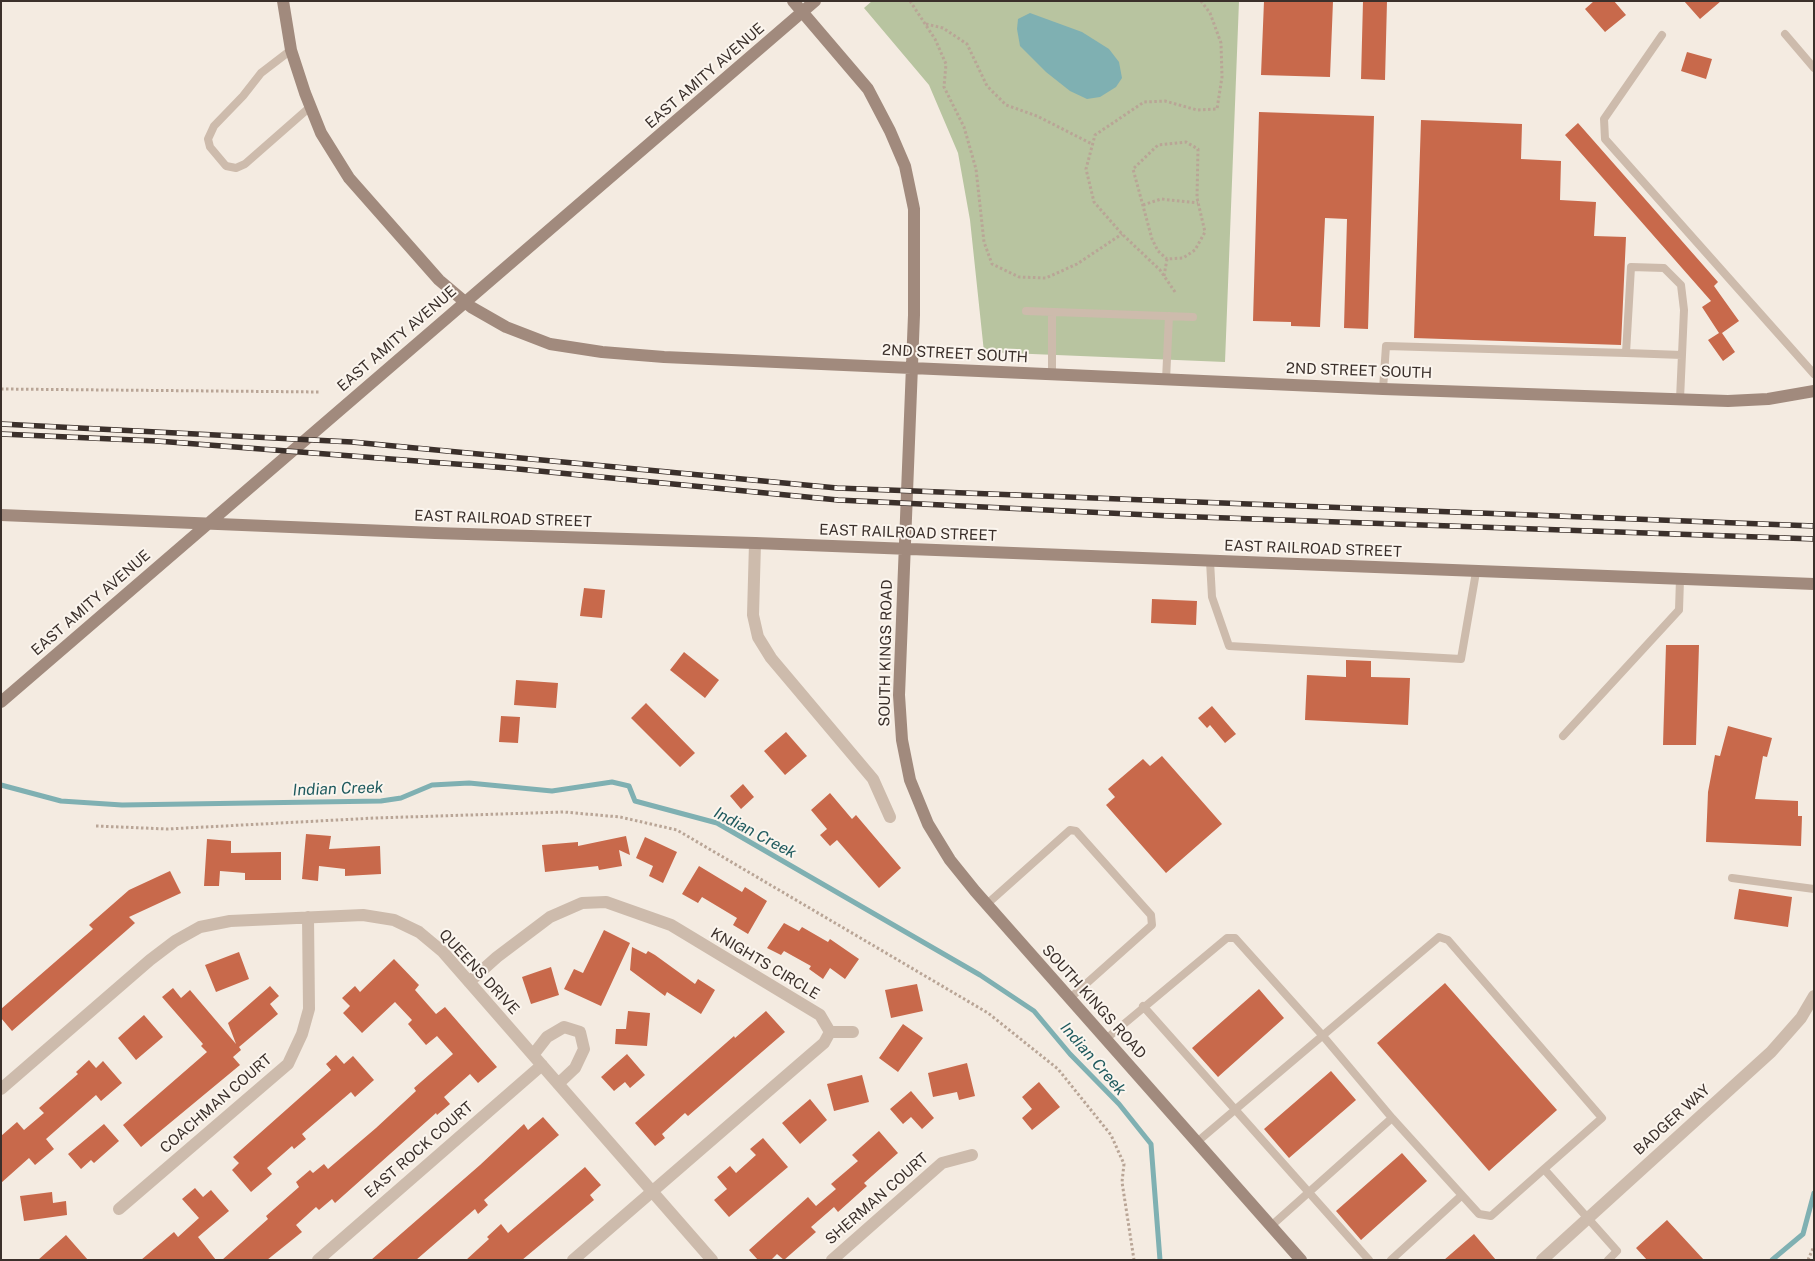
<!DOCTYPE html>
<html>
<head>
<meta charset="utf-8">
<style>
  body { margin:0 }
  #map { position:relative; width:1815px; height:1261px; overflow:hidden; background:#f4ebe1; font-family:"Public Sans",sans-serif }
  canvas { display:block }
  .frame { position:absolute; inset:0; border:2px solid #3b302b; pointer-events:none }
</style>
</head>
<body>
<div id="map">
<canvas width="1815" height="1261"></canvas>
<div class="frame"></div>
</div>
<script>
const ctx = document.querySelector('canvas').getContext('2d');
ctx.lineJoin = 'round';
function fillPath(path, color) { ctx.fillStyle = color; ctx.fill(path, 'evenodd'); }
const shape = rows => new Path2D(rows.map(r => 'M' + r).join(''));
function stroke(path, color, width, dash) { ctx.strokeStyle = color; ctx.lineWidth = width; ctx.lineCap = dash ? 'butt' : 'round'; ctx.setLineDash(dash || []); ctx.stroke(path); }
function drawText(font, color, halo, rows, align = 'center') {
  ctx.font = font + ' "Public Sans",sans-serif'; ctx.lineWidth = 4; ctx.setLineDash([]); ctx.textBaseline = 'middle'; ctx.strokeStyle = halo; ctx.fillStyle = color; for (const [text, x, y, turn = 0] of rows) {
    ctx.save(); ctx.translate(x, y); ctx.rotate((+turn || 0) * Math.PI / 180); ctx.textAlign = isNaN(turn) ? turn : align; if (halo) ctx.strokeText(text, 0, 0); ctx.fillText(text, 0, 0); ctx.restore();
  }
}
fillPath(shape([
  [872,1,1239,1,1225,362,984,352,970,220,958,153,929,85,864,8]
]), '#b8c4a0');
fillPath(shape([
  [1030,13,1082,32,1109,49,1119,62,1122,78,1116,87,1100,97,1087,99,1070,91,1046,72,1020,46,1017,29,1018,19]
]), '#7fb0b2');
stroke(shape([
  [1,785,61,801,122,805,381,801,401,798,432,785,469,783,552,791,612,782,629,786,635,801,717,823,980,975,1034,1011,1070,1054,1119,1104,1151,1144,1160,1260],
  [1772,1260,1803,1234,1814,1193]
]), '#7fb0b2', 5);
fillPath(shape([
  [1264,1,1333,1,1330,77,1261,75],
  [1363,1,1387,1,1385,80,1361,79],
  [1594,1,1614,1,1626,15,1605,32,1585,9],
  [1684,1,1721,1,1700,19],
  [1687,52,1712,59,1706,79,1681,71],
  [1259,112,1374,116,1368,329,1344,328,1347,219,1325,218,1320,327,1291,326,1291,322,1253,321],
  [1421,120,1522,124,1521,159,1561,161,1560,200,1596,202,1594,236,1626,237,1621,345,1414,338],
  [1578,123,1718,282,1714,286,1739,321,1722,333,1735,352,1723,361,1708,340,1719,333,1702,307,1711,301,1565,135],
  [584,588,605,590,602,618,580,616],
  [1152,599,1197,601,1196,625,1151,623],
  [1666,645,1699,645,1696,745,1663,745],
  [684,652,719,680,705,698,670,670],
  [1346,660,1371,661,1371,677,1410,678,1408,725,1305,720,1307,675,1346,677],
  [516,680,558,683,556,708,514,705],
  [646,703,695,753,680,767,631,718],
  [1212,706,1236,734,1225,743,1210,725,1207,728,1198,718],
  [501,716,520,717,518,743,499,742],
  [1728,726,1772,738,1767,757,1763,756,1755,799,1798,801,1798,816,1802,816,1801,846,1706,842,1708,792,1715,755,1720,756],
  [786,732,807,756,785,775,764,751],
  [1162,756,1222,824,1166,873,1106,805,1115,797,1108,789,1143,759,1150,766],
  [743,784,754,797,741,809,730,796],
  [830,793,852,819,856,815,901,868,879,888,837,840,830,846,820,835,827,829,811,810],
  [306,834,331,836,329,849,380,846,381,874,345,876,345,869,319,866,318,881,302,879],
  [626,836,630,855,619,850,622,866,599,870,598,866,545,872,542,845,578,842,578,846],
  [645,837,677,852,663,883,649,876,653,866,636,858],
  [207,839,231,841,231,853,281,852,281,880,245,880,245,873,220,871,219,886,204,886],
  [699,866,742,892,745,887,767,901,748,934,733,925,737,918,702,897,698,903,682,894],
  [170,871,181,893,129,917,135,923,12,1031,1,1018,1,1009,93,929,89,925,129,890],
  [1739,889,1792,897,1788,927,1734,919],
  [784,923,799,931,802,927,828,942,830,939,859,959,845,979,830,968,823,979,809,969,811,966,784,951,781,955,767,948],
  [604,930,630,943,601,1006,564,989,574,969,583,973],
  [632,947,646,954,648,951,655,955,695,984,698,979,715,990,701,1014,667,992,665,996,630,970],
  [239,952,249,979,216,992,205,965],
  [394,959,419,985,415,990,436,1014,445,1007,497,1067,478,1083,470,1074,444,1097,450,1104,437,1115,436,1113,335,1203,332,1199,319,1210,316,1207,296,1225,302,1232,267,1260,222,1260,268,1219,266,1216,299,1187,296,1182,310,1170,313,1173,324,1164,328,1169,376,1128,416,1091,414,1088,453,1054,437,1036,426,1045,408,1024,412,1020,395,1002,362,1033,343,1013,350,1006,342,998,355,986,360,992],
  [551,967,559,995,531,1004,522,977],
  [1445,983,1557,1110,1489,1171,1377,1043],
  [917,984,923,1011,891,1018,885,990],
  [270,986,279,996,270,1004,278,1014,239,1047,241,1050,233,1057,240,1065,141,1147,123,1125,207,1052,201,1046,203,1044,162,997,173,988,181,998,190,990,236,1044,228,1023],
  [1259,989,1284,1018,1218,1077,1192,1048],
  [628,1011,650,1013,647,1046,615,1044,616,1029,626,1029],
  [766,1011,785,1032,688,1116,685,1113,662,1134,665,1138,655,1146,635,1123,734,1036,735,1038],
  [144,1015,163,1037,136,1060,118,1038],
  [903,1024,923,1038,898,1072,879,1058],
  [627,1054,645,1075,630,1088,625,1082,614,1091,601,1077],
  [336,1055,344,1064,353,1056,374,1080,355,1097,351,1092,302,1134,306,1139,294,1149,292,1146,267,1168,272,1174,251,1192,232,1170,239,1163,233,1157,331,1070,326,1064],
  [89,1060,96,1068,103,1061,122,1083,101,1101,96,1095,46,1139,54,1149,35,1165,29,1158,1,1183,1,1136,17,1122,24,1130,44,1113,39,1108,78,1074,76,1072],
  [967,1063,975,1096,959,1100,957,1092,933,1097,928,1073],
  [1331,1071,1356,1100,1289,1158,1264,1129],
  [862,1075,869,1102,834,1111,827,1084],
  [1039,1082,1060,1107,1032,1130,1022,1118,1032,1109,1022,1097],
  [911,1091,934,1118,922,1129,911,1117,903,1124,890,1109],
  [810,1099,827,1120,800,1144,782,1123],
  [543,1117,559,1135,484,1200,488,1205,478,1214,475,1209,416,1260,371,1260,480,1165,524,1124,528,1130],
  [104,1124,119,1141,94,1163,91,1160,81,1169,68,1154],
  [879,1131,898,1153,864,1183,867,1186,838,1212,834,1207,811,1227,816,1232,784,1260,777,1254,771,1260,758,1260,749,1250,808,1197,816,1206,836,1189,831,1184,858,1161,852,1155],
  [763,1138,788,1167,729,1217,714,1200,727,1189,717,1177,730,1166,736,1173,756,1155,750,1149],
  [1402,1153,1427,1181,1361,1240,1336,1211],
  [585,1167,601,1185,590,1195,594,1200,522,1260,466,1260,489,1239,487,1237,501,1224,508,1233],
  [195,1188,203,1197,211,1190,229,1211,198,1237,216,1260,141,1260,174,1232,178,1237,199,1218,182,1199],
  [52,1192,53,1203,66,1201,67,1215,24,1221,20,1196],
  [1667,1220,1704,1260,1647,1260,1636,1248],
  [1474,1234,1496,1260,1444,1260],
  [66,1235,88,1260,38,1260]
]), '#c8694b');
stroke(shape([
  [910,1,935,39,946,64,944,87,964,127,976,169,984,242,992,264,1019,277,1046,278,1077,264,1122,234],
  [926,24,943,28,967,44,987,86,1006,105,1037,116,1092,144],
  [1143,205,1161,199,1198,203],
  [1164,276,1167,259,1183,258,1195,250,1205,232,1197,198,1198,149,1186,142,1158,145,1133,169,1152,239,1158,251,1167,259],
  [1175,292,1160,270,1122,234,1094,202,1086,169,1095,135,1144,102,1165,101,1197,110,1217,109,1222,77,1221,43,1210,13,1201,1],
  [1,389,321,392],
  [96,826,167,829,375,818,564,812,620,817,677,830,988,1013,1058,1069,1111,1135,1124,1164,1122,1182,1134,1260],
  [1808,1260,1814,1246]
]), '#b9a596', 3, [2.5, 2.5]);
stroke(shape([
  [1785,34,1814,68],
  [1662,35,1604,119,1605,139,1814,374],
  [291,50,261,73,243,96,214,126,208,139,210,147,226,166,236,168,245,164,310,107],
  [1026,311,1193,317],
  [1626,353,1682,355],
  [1052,374,1052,312],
  [1166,380,1169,316],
  [1383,389,1386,346,1626,353,1631,267,1664,268,1681,285,1684,310,1680,399],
  [1210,561,1212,597,1229,646,1461,659,1476,572],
  [1563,736,1679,610,1680,579],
  [1732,878,1814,889],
  [987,904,1070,830,1076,831,1151,915,1152,925,1069,999],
  [1143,1006,1369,1260],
  [1106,1039,1227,938,1235,938,1323,1036,1392,1118,1479,1214,1491,1216,1544,1169,1617,1251,1608,1260],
  [1197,1142,1439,937,1448,940,1602,1118,1544,1169],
  [1271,1226,1392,1118],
  [1391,1260,1461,1196]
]), '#cdbbac', 8);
stroke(shape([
  [755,543,753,615,758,637,771,658,873,779,890,817],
  [469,982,497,957,550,917,582,903,606,902,671,925,820,1015,830,1032,824,1043,810,1055,573,1260],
  [830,1032,853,1032],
  [533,1055,547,1037,564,1027,580,1032,584,1049,575,1068,558,1084],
  [1,1089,150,960,175,941,200,927,230,921,363,915,394,920,419,932,443,952,712,1260],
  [119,1209,288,1064,302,1034,309,1009,308,917],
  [318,1260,542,1065],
  [832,1260,942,1163,972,1155],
  [1542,1260,1771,1052,1801,1018,1814,996]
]), '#cdbbac', 12);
stroke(shape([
  [283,1,291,50,305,93,321,133,349,178,439,280,471,307,506,327,550,344,602,352,664,357,1383,389,1728,401,1768,399,1814,391],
  [793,1,868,89,890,131,905,166,914,209,914,315,899,695,902,740,910,780,928,824,950,860,975,891,1301,1260],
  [1,515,435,533,755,543,1814,584],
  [1,702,815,1]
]), '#a18a7d', 12);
const rail = shape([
  [1,424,352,442,837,488,1814,526],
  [1,434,157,441,508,468,838,500,1171,516,1814,539]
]);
stroke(rail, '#3b302b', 5.5);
stroke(rail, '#fbf5ee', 4, [11]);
drawText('15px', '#3b302b', '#fbf5ee', [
  ["EAST AMITY AVENUE",705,76,-41],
  ["EAST AMITY AVENUE",397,339,-41],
  ["2ND STREET SOUTH",955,354,3],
  ["2ND STREET SOUTH",1359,371,2],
  ["EAST RAILROAD STREET",503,519,2],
  ["EAST RAILROAD STREET",908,533,2],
  ["EAST RAILROAD STREET",1313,549,2],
  ["EAST AMITY AVENUE",91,603,-41],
  ["SOUTH KINGS ROAD",886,653,-89],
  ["KNIGHTS CIRCLE",765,964,31],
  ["QUEENS DRIVE",479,972,47],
  ["SOUTH KINGS ROAD",1094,1002,48],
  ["COACHMAN COURT",216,1104,-41],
  ["BADGER WAY",1672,1120,-42],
  ["EAST ROCK COURT",419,1150,-41],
  ["SHERMAN COURT",877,1199,-41]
]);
drawText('italic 16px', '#1f5a5e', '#fbf5ee', [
  ["Indian Creek",338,789,-2],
  ["Indian Creek",755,833,28],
  ["Indian Creek",1093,1059,49]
]);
</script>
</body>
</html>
